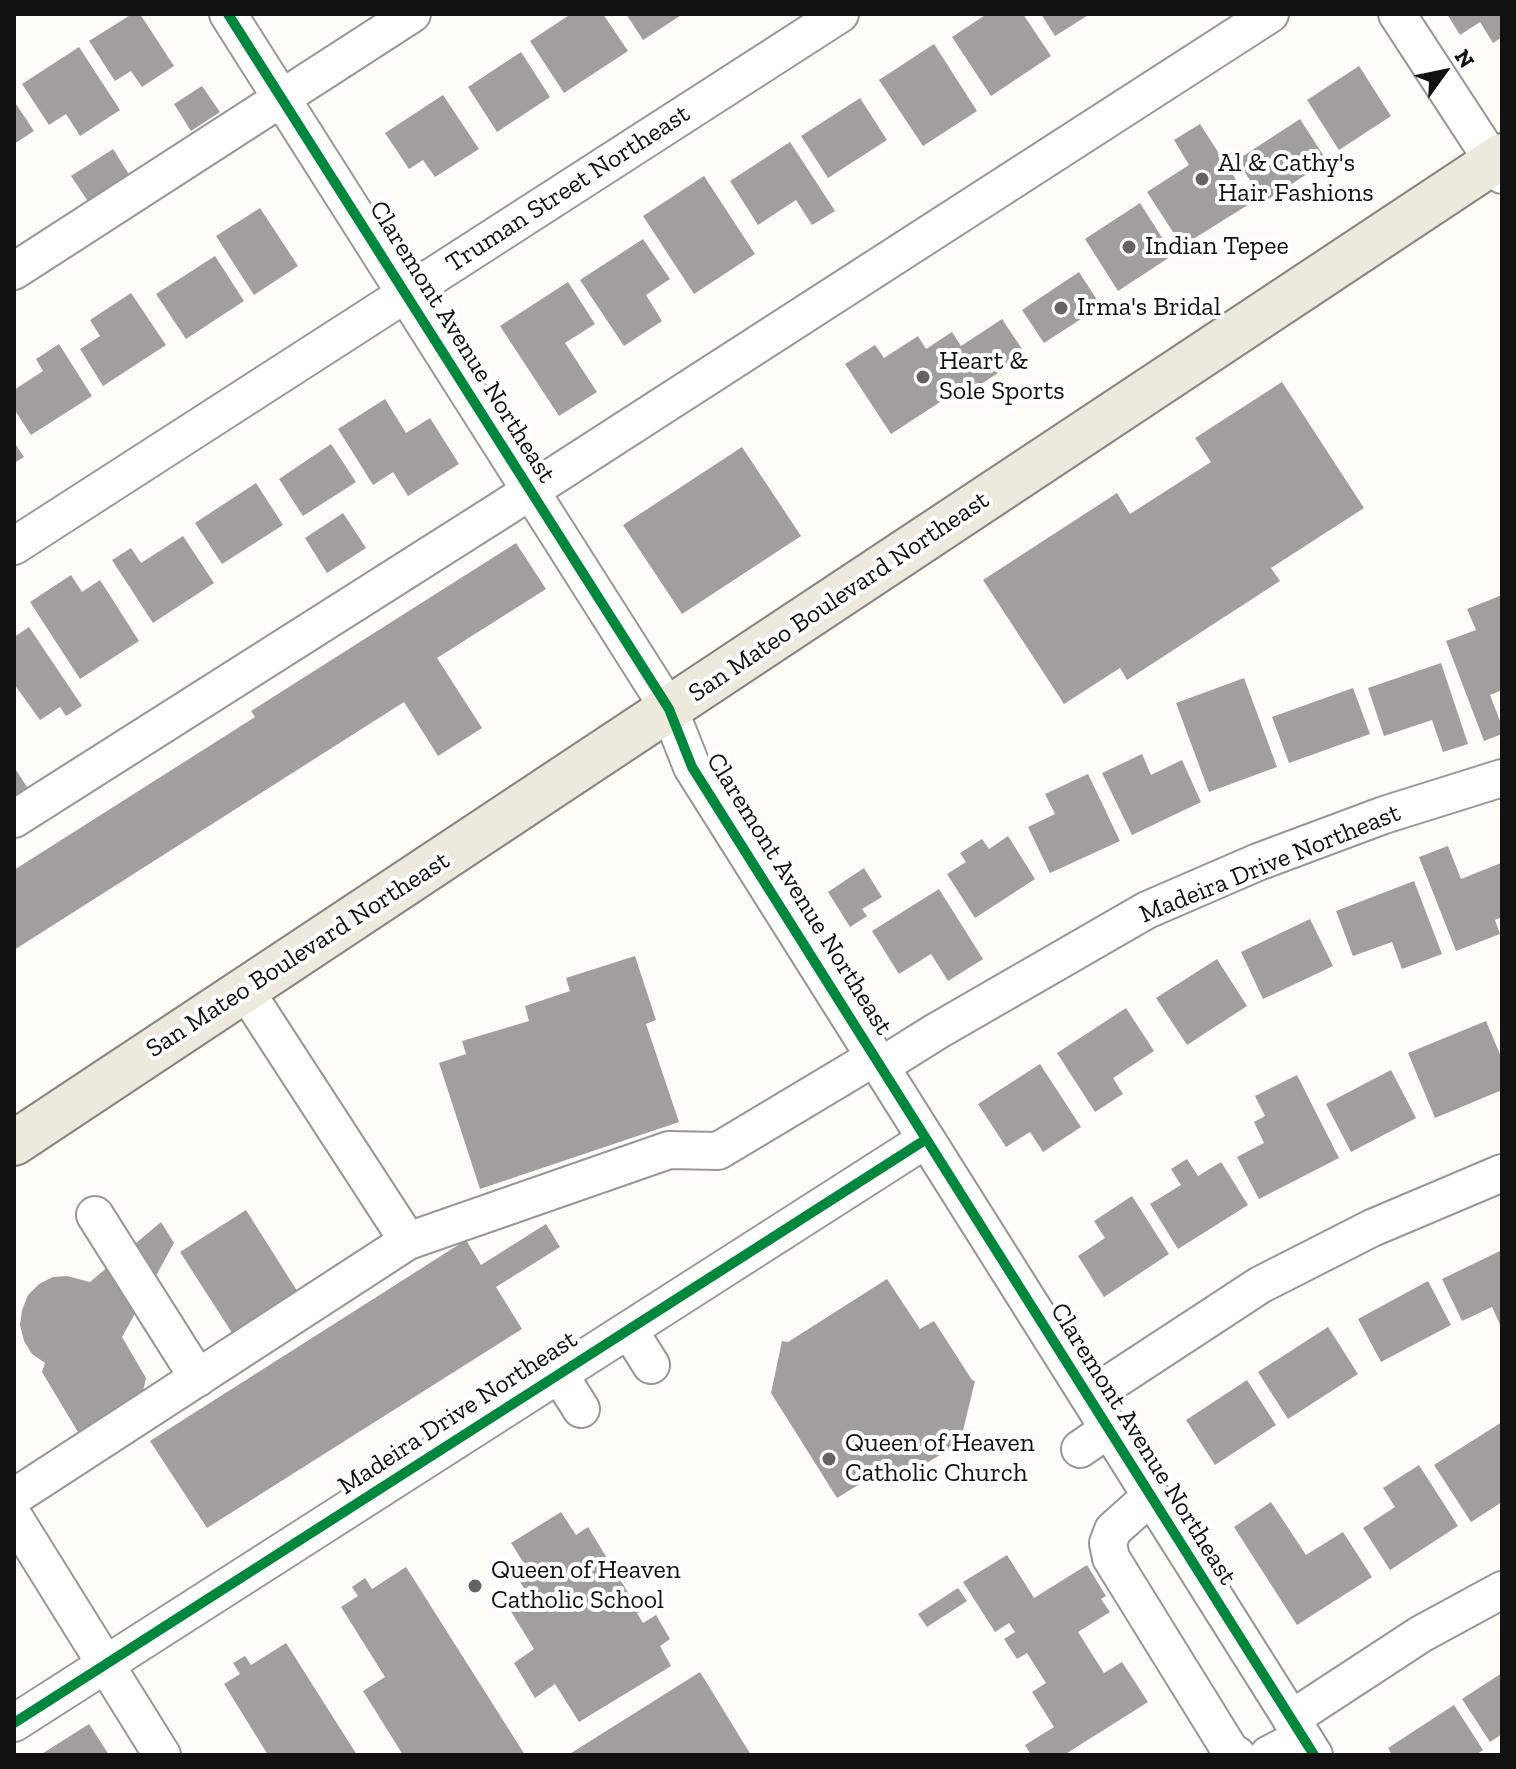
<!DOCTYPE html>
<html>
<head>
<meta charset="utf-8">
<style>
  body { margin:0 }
  #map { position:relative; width:1516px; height:1769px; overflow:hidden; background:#fdfcf7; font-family:"Zilla Slab",serif }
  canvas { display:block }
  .frame { position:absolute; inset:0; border:16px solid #111; pointer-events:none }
  .north { position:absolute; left:1404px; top:32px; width:80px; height:80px; -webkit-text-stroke:6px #fff; paint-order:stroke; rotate:57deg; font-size:22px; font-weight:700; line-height:32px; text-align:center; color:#111 }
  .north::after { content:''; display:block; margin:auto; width:28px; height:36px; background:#111; clip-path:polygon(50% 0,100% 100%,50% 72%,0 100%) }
</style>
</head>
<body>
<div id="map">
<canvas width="1516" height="1769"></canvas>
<div class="frame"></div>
<div class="north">N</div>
</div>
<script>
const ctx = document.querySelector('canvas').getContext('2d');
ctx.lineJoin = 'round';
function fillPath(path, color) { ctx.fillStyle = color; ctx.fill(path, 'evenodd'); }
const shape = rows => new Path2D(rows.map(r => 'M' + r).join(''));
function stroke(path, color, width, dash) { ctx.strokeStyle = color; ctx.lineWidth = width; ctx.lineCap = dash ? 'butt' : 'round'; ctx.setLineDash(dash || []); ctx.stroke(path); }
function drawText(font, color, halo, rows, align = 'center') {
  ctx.font = font + ' "Zilla Slab",serif'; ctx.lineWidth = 8; ctx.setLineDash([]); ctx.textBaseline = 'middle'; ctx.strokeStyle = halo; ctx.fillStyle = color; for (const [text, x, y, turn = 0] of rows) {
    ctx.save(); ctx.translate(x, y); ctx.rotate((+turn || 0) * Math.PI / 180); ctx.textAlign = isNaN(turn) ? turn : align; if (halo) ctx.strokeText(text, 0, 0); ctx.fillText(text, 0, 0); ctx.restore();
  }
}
fillPath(shape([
  [132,14,140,14,174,66,142,87,131,71,115,81,89,41],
  [571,14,603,14,628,51,564,93,530,41],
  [626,14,683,14,643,40],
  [987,14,1023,14,1051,56,991,96,952,37],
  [1041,14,1090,14,1055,36],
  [1447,14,1502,14,1502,37,1493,43,1480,22,1460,35],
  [934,44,977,111,923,146,879,80],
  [79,47,120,110,80,136,66,114,49,125,22,84],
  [521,52,550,97,497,132,468,87],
  [1359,66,1391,116,1339,150,1307,100],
  [202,86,220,112,191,131,174,104],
  [443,95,479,149,435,177,423,160,409,169,385,133],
  [860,98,887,140,828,178,801,136],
  [14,101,34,131,14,144],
  [1300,119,1327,161,1264,202,1237,160],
  [1200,124,1251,203,1182,246,1147,192,1189,165,1174,140],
  [790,142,835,211,812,225,796,200,758,225,730,181],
  [113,149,130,176,89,203,71,176],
  [704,176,755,254,694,294,643,216],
  [1140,203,1173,255,1118,291,1085,239],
  [260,208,298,266,254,295,216,236],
  [643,239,670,279,646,295,662,321,624,346,580,280],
  [215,256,244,301,186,339,156,294],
  [1079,272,1101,306,1044,343,1022,310],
  [568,282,595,324,565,343,597,392,559,416,500,326],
  [131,293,166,345,103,386,80,349,100,336,90,320],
  [1002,319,1026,355,961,397,957,391,891,434,845,364,875,345,884,358,918,336,926,349,952,332,961,346],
  [59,344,92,396,31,435,14,409,14,390,43,371,36,359],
  [1282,382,1364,508,1271,568,1280,581,1127,680,1120,668,1064,704,983,580,1117,493,1130,514,1211,462,1195,438],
  [385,399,406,433,430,418,459,464,408,496,393,472,373,485,338,429],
  [14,442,24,457,14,463],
  [331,444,356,482,303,516,279,479],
  [742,447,801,536,682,614,623,525],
  [256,483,283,525,222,564,195,523],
  [343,513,366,548,327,573,305,538],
  [183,536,214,583,153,623,112,560,131,548,141,563],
  [516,543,546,589,437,658,482,728,438,756,404,702,14,950,14,870,255,717,251,711],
  [71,575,82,592,100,580,139,641,80,679,30,602],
  [1502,595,1502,690,1490,695,1502,726,1502,734,1484,741,1446,641,1476,630,1467,609],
  [29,627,82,706,66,716,60,707,40,720,14,684,14,637],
  [1441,663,1468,744,1443,752,1432,720,1384,736,1368,688],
  [1244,678,1277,767,1209,792,1176,703],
  [1353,688,1370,734,1289,763,1272,717],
  [1142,754,1151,775,1182,760,1201,802,1132,835,1102,773],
  [14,767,27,787,14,796],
  [1088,774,1120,841,1050,873,1028,827,1055,814,1045,794],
  [1008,836,1035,879,975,918,947,874,966,862,960,853,982,839,989,849],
  [1448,846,1461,879,1501,863,1502,866,1502,917,1495,920,1500,934,1456,951,1419,857],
  [864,868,882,897,862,909,867,916,850,927,828,892],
  [1414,881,1442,954,1402,969,1392,942,1353,956,1336,911],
  [939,889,983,959,948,981,931,954,899,974,872,931],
  [1310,919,1333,966,1263,999,1241,952],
  [635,956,656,1020,646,1024,679,1122,480,1189,439,1063,466,1054,462,1041,529,1021,525,1006,570,991,566,978],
  [1217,959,1247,1006,1187,1045,1156,998],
  [1126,1008,1154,1051,1113,1078,1123,1094,1095,1112,1057,1053],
  [1486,1021,1502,1059,1502,1090,1435,1118,1408,1053],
  [1040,1064,1081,1127,1043,1152,1030,1132,1006,1147,978,1104],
  [1391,1070,1416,1118,1351,1152,1326,1104],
  [1297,1075,1339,1158,1259,1199,1237,1157,1264,1143,1254,1122,1265,1116,1255,1096],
  [1187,1159,1198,1176,1221,1162,1248,1205,1178,1249,1150,1204,1181,1185,1171,1169],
  [1132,1196,1169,1254,1104,1297,1078,1256,1105,1238,1094,1221],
  [246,1210,299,1294,234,1336,180,1252],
  [161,1222,174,1243,122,1337,146,1378,143,1391,78,1432,42,1372,45,1363,32,1354,24,1341,20,1325,22,1310,28,1295,39,1284,53,1277,67,1276,90,1282],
  [546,1224,560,1247,496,1287,522,1329,207,1528,150,1441,466,1240,481,1265],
  [1502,1250,1502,1329,1492,1307,1462,1321,1442,1279],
  [887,1279,920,1329,934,1321,972,1380,975,1381,960,1443,898,1480,889,1466,837,1498,771,1393,782,1341,788,1342],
  [1428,1281,1451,1325,1381,1362,1358,1319],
  [1328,1327,1358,1374,1288,1419,1258,1372],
  [1247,1380,1276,1425,1215,1465,1186,1420],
  [1502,1422,1502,1502,1471,1522,1434,1465],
  [1419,1465,1458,1526,1390,1570,1363,1528,1395,1507,1383,1488],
  [1271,1502,1306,1555,1343,1532,1372,1577,1297,1625,1234,1527],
  [561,1512,576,1535,588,1527,640,1612,637,1613,643,1623,656,1615,670,1639,660,1646,671,1666,579,1722,555,1684,535,1698,514,1663,534,1649,507,1605,527,1593,514,1572,525,1565,511,1543],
  [1007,1555,1034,1598,1087,1565,1106,1596,1101,1599,1110,1612,1078,1632,1104,1673,1122,1662,1148,1702,1064,1755,1031,1755,1025,1745,1054,1727,1032,1692,1046,1683,1027,1653,1017,1659,1004,1639,1015,1632,1009,1623,995,1632,963,1582],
  [406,1567,525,1755,403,1755,363,1691,385,1677,341,1607,358,1596,352,1587,365,1578,372,1589],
  [958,1588,967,1601,927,1627,918,1614],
  [286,1643,357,1755,268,1755,224,1684,240,1674,233,1663,245,1656,251,1665],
  [700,1672,751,1755,568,1755],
  [1502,1673,1502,1734,1490,1742,1462,1699],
  [1454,1705,1483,1750,1476,1755,1392,1755,1388,1748],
  [89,1724,109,1755,40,1755]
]), '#a19f9c');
const minor = shape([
  [228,14,669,709,692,767,1314,1755],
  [1397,14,1502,175],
  [14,271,412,14],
  [14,546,840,14],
  [14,819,504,508,1270,14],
  [245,990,408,1241],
  [881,1066,937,1031,1147,910,1258,862,1384,815,1502,778],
  [95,1215,198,1378],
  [629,1330,651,1365],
  [559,1374,581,1409],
  [1089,1397,1260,1285,1372,1228,1502,1173],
  [1080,1449,1109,1429],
  [1151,1496,1113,1530,1108,1543,1111,1558,1231,1752,1237,1755],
  [14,1497,408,1241,669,1150,718,1151,875,1057],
  [14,1517,162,1755],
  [1291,1719,1421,1634,1502,1590],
  [14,1723,925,1140],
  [1268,1755,1302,1737]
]);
const major = shape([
  [14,1143,1502,156]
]);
stroke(minor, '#979795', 40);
stroke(major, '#858482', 48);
stroke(minor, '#fffffe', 36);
stroke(major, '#ede9dc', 44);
stroke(shape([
  [228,14,669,709,692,767,1314,1755],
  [14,1723,925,1140]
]), '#00873e', 10);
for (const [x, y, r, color] of [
  [1202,179,8,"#646362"],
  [1129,247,8,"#646362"],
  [1061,308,8,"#646362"],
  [923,377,8,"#646362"],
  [829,1459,8,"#646362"],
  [475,1586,8,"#646362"]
]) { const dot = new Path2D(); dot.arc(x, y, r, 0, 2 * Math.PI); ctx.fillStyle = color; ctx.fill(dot); stroke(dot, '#fff', 3); }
drawText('26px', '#111', '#fff', [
  ["Al & Cathy's",1218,164],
  ["Hair Fashions",1218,194],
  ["Indian Tepee",1145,247],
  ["Irma's Bridal",1077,308],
  ["Heart &",939,362],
  ["Sole Sports",939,392],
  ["Queen of Heaven",845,1444],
  ["Catholic Church",845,1474],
  ["Queen of Heaven",491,1571],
  ["Catholic School",491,1601]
], 'left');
drawText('26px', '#111', '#fff', [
  ["Truman Street Northeast",568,189,-33],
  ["Claremont Avenue Northeast",462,342,58],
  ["San Mateo Boulevard Northeast",839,597,-34],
  ["Madeira Drive Northeast",1270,864,-22],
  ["Claremont Avenue Northeast",799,894,58],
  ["San Mateo Boulevard Northeast",298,955,-33],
  ["Madeira Drive Northeast",458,1413,-33],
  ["Claremont Avenue Northeast",1143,1444,58]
]);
</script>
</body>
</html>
